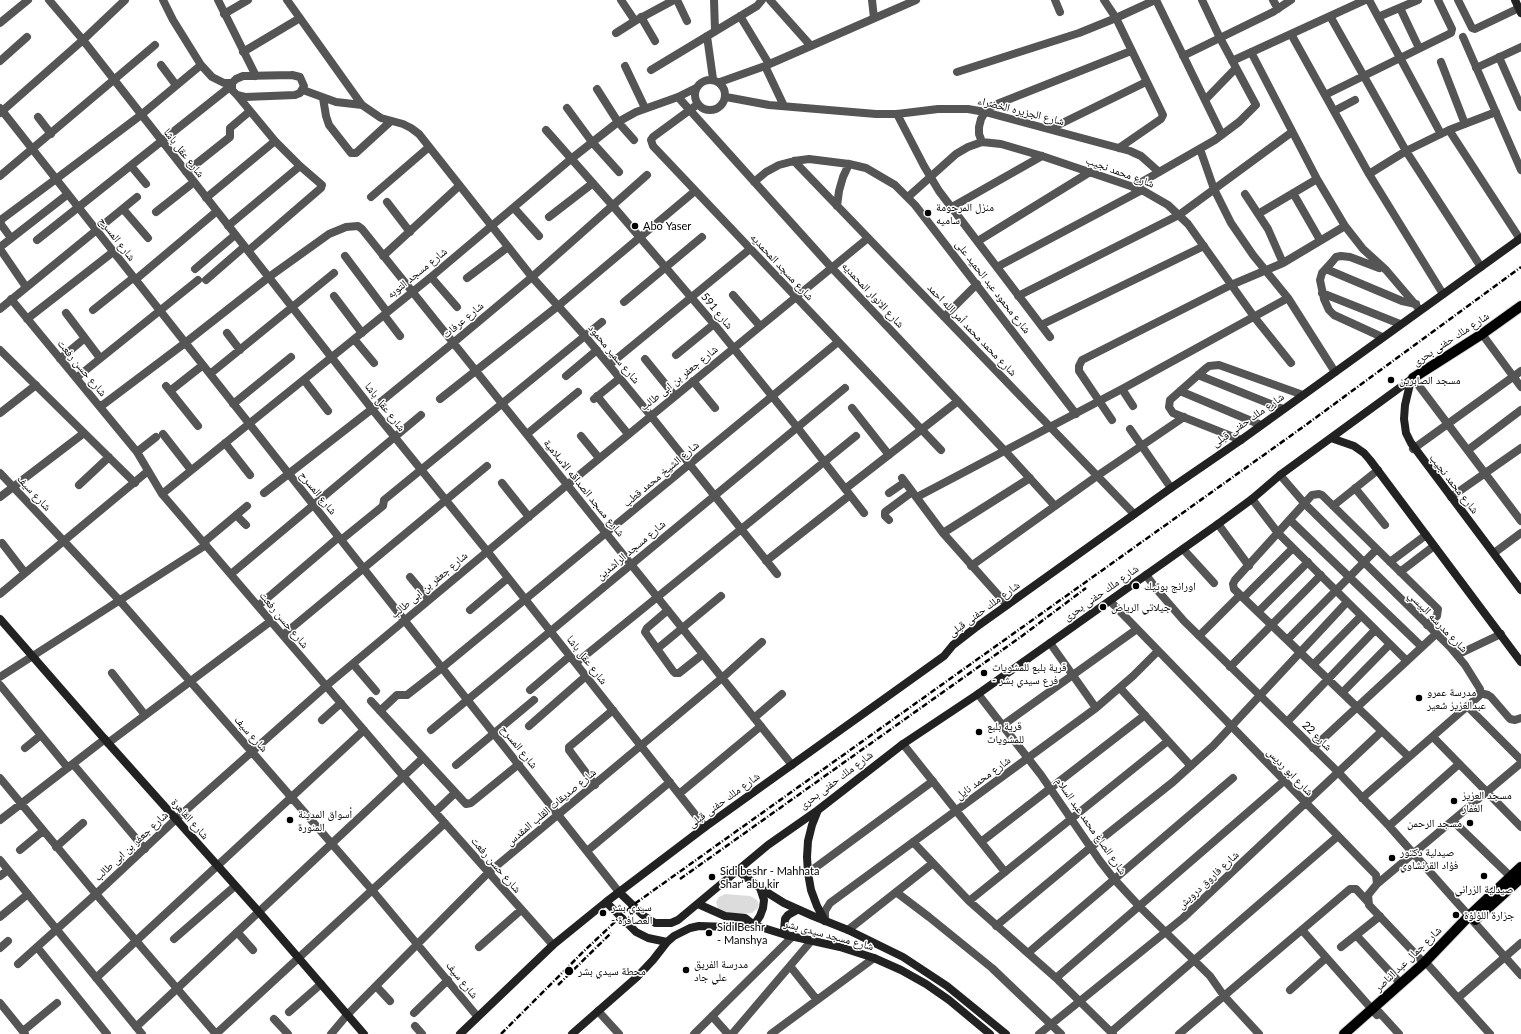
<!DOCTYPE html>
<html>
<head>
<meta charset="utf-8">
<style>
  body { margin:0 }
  canvas { display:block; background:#fff }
</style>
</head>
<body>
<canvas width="1521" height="1034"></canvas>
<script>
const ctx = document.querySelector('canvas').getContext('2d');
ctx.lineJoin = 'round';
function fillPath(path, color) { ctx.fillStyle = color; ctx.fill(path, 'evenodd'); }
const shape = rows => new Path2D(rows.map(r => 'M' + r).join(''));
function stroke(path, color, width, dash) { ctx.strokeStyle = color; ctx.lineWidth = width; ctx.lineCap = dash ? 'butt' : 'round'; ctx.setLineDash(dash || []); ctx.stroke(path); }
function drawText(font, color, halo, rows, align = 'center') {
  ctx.font = font + ' Lato,"Noto Naskh Arabic",sans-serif'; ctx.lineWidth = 3; ctx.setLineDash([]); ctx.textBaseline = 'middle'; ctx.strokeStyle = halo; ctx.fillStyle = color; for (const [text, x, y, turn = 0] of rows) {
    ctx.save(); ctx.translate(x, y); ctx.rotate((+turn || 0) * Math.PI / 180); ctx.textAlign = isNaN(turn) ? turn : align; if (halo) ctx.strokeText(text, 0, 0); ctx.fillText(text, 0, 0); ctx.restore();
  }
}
fillPath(shape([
  [725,894,750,896,757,900,759,905,758,908,752,913,734,915,718,909,716,902,719,897]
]), '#dcdcdc');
const primary = shape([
  [1413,378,1482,334,1521,306],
  [1475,920,1521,878],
  [1344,1034,1424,963,1469,916,1521,867]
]);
stroke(primary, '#dbdbdb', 12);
stroke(shape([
  [49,0,83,40,372,409,487,551,705,827],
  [163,0,173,20,201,65,212,77,224,83,232,83],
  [218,0,256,76],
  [287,0,362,105,381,118,403,124,411,128,419,134,532,277,585,336,651,416,777,574],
  [621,0,635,21],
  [677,0,687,21],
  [714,0,715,30],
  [770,0,811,46],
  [872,0,874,18],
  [1055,0,1060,12],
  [1104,0,1116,18,1163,115,1161,119,1119,148],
  [1156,0,1222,135],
  [1273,0,1278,9],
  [1369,0,1441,134],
  [1458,0,1472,28,1475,29,1519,8],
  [1400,8,1419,48],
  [224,14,248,0],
  [740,16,769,64],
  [1330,16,1406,151,1481,267],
  [641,17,655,41],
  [1378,17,1418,0],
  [0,23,28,0],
  [616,33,635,21,674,0],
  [1291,34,1369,174,1443,294],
  [707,36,713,79],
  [1463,37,1521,170],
  [243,52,300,18],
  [1251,52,1317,179,1345,226,1363,249,1386,270,1420,310],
  [1183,56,1273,12,1291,0],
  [1499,57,1521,107],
  [0,61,27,37],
  [1232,61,1365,0],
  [1441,62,1465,124],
  [161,65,176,85],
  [625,66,645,108],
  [765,66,784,106],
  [1476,68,1521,47],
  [651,70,757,6,762,0],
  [957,72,1079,33,1116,18,1155,0],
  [292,75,300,77,304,86,300,93,295,95,245,97,237,95,232,90,232,83,236,79,243,76,292,75],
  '695 95a15 15 0 1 1 30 0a15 15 0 1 1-30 0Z',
  [720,82,765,66,916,0],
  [597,89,618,122,634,140],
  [303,90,336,102,362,105],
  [237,95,275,141,300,166,322,185,321,188,248,251],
  [1325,95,1451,33,1452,29,1438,0],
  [678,97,831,267,1005,451,1055,506],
  [726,97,769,105,876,114,897,114,938,109,968,109,985,112,1130,151,1141,156,1159,172],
  [323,98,326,116,329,125,351,153,356,153,391,121],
  [1205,100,1236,68],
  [698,104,653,137,651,140,653,146,941,450],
  [0,108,619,892],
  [567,108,592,142,619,172],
  [1334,111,1355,100],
  [0,113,83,40,125,0],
  [897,114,924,166,939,191,1050,337],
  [38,117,51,134],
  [1050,129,1146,82],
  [546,130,613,206,714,324,797,427,864,513],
  [1449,130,1520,239],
  [982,142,979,134,979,127,981,119,985,112,992,106,1131,51],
  [1200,149,1214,189,1231,223,1253,255,1288,298,1335,372],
  [794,161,1134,514],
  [131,166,146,184],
  [186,172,230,137,230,128,250,111],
  [1369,174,1406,151,1449,130,1496,112],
  [0,176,155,45],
  [754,182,766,172,779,165,794,161,809,159,849,164,866,168,895,185,915,205,1076,414],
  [1133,187,1215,140,1239,122,1256,105,1220,38,1202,0],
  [1293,193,1320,240],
  [1245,194,1268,229,1283,263],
  [371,197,429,147],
  [908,197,956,154,968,147,982,142,1001,144,1042,156,1142,190,1168,205,1188,224,1255,318,1291,363],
  [206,198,275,141],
  [387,202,410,232],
  [837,206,839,191,843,177,849,164],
  [952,207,1042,156],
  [514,208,539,236],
  [123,209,148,238],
  [156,212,194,182],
  [1258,214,1317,179],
  [549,217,593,183],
  [0,223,11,238],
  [0,224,2,219,56,179,141,115,201,65],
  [228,226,300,166],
  [37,240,231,86],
  [978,241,1090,172],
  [0,247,68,194],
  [0,249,26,287],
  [345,256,387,312],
  [383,256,459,186],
  [997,267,1142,190],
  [1379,268,1350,257,1341,256,1336,257,1332,262,1322,273,1320,280,1324,299,1329,310,1334,315,1382,337],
  [195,269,235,235],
  [1326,269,1402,301,1416,304],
  [431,277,457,307],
  [467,278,508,247],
  [135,280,217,211],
  [206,280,244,247],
  [1322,293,1400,324],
  [733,295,760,326],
  [334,296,362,333],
  [1018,296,1179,215,1292,132],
  [11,299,137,452,162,494,404,777,553,945],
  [624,302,702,237],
  [0,309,137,197],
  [93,310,133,278],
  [66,313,100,358],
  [384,315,400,336],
  [944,317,977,284],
  [27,319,113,252],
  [1041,325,1204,246],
  [227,333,240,350],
  [1482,334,1521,387],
  [354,339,374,363],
  [0,350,135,483],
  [676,355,714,324],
  [60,359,85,338],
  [645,359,675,396],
  [609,365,750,249],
  [210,374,334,273],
  [1198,375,1283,409],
  [566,376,597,350],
  [76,378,198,280],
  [1413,378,1521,521],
  [304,380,328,411],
  [693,381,715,408],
  [166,386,198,426],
  [1122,389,1133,406],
  [170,391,203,365],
  [1180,391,1261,425],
  [597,396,628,434],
  [440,399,558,306,695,191],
  [594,399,620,378],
  [233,404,291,357],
  [100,407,185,343,269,277,329,234,346,227,358,226,362,229,792,765],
  [852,408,889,455],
  [0,413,36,385],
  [1112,420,1079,371,1079,366,1082,360,1231,285,1283,263,1345,226],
  [1130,429,1171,488],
  [163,434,191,470],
  [527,434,578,392],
  [581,436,599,458],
  [1241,440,1173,413,1169,407,1170,400,1205,369,1209,366,1219,365,1303,395],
  [225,443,250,475],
  [1413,449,1521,371],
  [1468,450,1521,410],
  [137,452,156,437],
  [0,473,120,601,252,752,372,890,477,1016],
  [1280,475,1305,504,1450,647,1465,665,1480,689,1479,696,1362,798],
  [902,478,943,533,1007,605],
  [502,483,529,517],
  [79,485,109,457],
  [1355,488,1385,525],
  [845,489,958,401],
  [264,493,372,409,453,343,532,277,647,175],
  [889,493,905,482],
  [162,494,431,277,571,159,618,122,636,112,678,97,696,88],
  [0,497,84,433],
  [917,497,1122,389,1288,298],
  [1451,497,1521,448],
  [1252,499,1278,533,1407,661],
  [1333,506,1378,470],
  [236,515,246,525],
  [889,520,885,516,885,512,912,492],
  [1290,520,1422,647],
  [1218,524,1249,566],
  [943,533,1030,478],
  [341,540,383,506,384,500,602,322],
  [204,542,247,506],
  [2,543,25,573],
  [1183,549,1214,583],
  [1494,553,1521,533],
  [766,561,850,495],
  [1390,562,1426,535],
  [971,566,1097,476,1184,417],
  [1400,572,1434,546],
  [231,574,421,415],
  [1146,575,1158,591,1184,621,1338,772,1389,826,1469,916],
  [410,577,429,600],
  [0,594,148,471],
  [1243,598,1293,548],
  [1110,601,1376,875,1377,884,1368,895,1369,905,1424,963],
  [258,606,339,537],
  [470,610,508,578],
  [668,610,647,628,645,632,673,671,675,673,679,673,703,654],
  [1258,612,1308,562],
  [283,635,487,466],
  [1199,636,1240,595],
  [1287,640,1377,549],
  [1050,643,1096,708],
  [657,649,721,596],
  [1457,655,1501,634],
  [576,663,856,436],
  [353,664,376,691],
  [1313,665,1361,616],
  [1230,667,1321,575],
  [112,673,145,715],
  [0,677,206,545],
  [0,685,68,768],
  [1120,688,1191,766],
  [530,690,570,656],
  [1342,693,1390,644],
  [1480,693,1488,695,1491,697,1510,719,1515,720,1521,718],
  [978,694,1041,775,1100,861,1114,879,1139,906,1210,976,1224,996,1259,1034],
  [371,701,466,804,471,803,519,764],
  [1467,706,1521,760],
  [380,711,397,695,407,695,443,667,838,342],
  [754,718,782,694],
  [322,720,341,703],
  [1287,722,1375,630],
  [1003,725,1137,629],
  [529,726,586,676],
  [431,730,845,388],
  [1433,737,1521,827],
  [108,743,271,621],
  [903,744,1005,872],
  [25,748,41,735],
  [1313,748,1437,633],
  [1409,757,1234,589,1233,584,1235,580,1312,495,1319,494,1322,495,1438,609,1437,616,1427,625],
  [73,764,145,849],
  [456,765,534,700],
  [0,778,96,894,216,1034],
  [595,785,569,750,569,747,613,710],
  [679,794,761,726],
  [435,812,455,793],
  [0,820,105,739],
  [1453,821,1510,876],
  [1389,826,1459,764],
  [913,842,969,901,1056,978,1113,1034],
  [981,842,1145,715],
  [56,847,83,823],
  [20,850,43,831],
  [587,851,670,782],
  [0,860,142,1034],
  [808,873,933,781],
  [0,876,8,870],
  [1377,884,1521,763],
  [896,892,929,917,992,968,1061,1034],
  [969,901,1168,741],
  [0,917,28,894],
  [825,921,825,911,830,903,1096,708,1133,676,1158,651],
  [1473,921,1521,975],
  [996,926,1091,847,1173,782,1213,746,1347,602],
  [848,930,933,863],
  [1302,930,1377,1015],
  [238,933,253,950],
  [1356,935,1401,984],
  [174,939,235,886],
  [37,947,107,1034],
  [479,947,521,910],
  [1341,947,1380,916],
  [0,948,8,941],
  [1028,953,1233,778],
  [18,964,96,894,176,819,326,686,567,485,868,238],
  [790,966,817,1000],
  [1429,966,1490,1034],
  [96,978,364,730],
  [1056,978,1284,781],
  [376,986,390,1001],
  [1290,990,1326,958],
  [1458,998,1521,943],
  [0,1003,25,1034],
  [598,1011,619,1034],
  [289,1012,321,984],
  [1379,1012,1399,1034],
  [414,1013,448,980],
  [712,1016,728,1034],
  [274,1019,288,1034],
  [415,1026,422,1034],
  [136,1027,423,758],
  [23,1031,57,1003],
  [1111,1032,1338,836],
  [216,1034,445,823],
  [331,1034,347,1015,488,873,722,678,762,642],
  [694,1034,793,936],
  [732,1034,812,940],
  [771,1034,874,958],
  [1039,1034,1183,918,1382,731],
  [1179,1034,1350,889,1356,889,1368,902]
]), '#555', 8);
stroke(shape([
  [1515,0,1521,13],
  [1411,380,1405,405,1404,419,1406,433,1411,443,1521,590],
  [1331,438,1354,446,1364,453,1370,460,1521,662],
  [0,619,108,743,259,912,364,1034],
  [818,810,812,825,808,841,807,857,808,873,811,890,817,906,825,921],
  [737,870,760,888,784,903,813,916,848,930,903,957,947,986,1006,1034],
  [619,892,644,916,655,923,671,923,678,920,768,845,818,810,903,744,978,694,1218,524,1252,499,1280,475,1413,378],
  [606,902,636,932,648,938,667,942],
  [698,904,725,916,745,918,754,925,760,916,763,908,764,900,760,888],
  [786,935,784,930,785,919,788,915,797,910],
  [460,1034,553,945,606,902,705,827,944,656,953,645,975,628,1171,488,1241,440,1521,238],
  [572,1034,637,977,653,960,667,942,674,936,690,928,699,926,731,927,754,925,786,935,840,947,874,958,901,970,926,984,949,1000,990,1034]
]), '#222', 8);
stroke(primary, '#000', 10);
stroke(shape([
  [680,879,1022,636,1086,588],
  [558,985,611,933],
  [501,1034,584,951,633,905,1303,427,1521,267]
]), '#000', 2.5, [6, 2, 1, 2]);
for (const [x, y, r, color] of [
  [928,213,4,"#000"],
  [635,226,4,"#000"],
  [1391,380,4,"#000"],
  [1136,586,4,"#000"],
  [1103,607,4,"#000"],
  [984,673,4,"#000"],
  [1419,698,4,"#000"],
  [979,732,4,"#000"],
  [1454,801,4,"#000"],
  [290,820,4,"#000"],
  [1470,823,4,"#000"],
  [1392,858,4,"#000"],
  [1484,876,4,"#000"],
  [712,877,4,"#000"],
  [603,913,4,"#000"],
  [1456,915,4,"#000"],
  [709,933,4,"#000"],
  [686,970,4,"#000"],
  [569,971,5,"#000"]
]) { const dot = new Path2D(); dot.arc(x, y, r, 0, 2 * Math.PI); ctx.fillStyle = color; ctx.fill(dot); stroke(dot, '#fff', 1.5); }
drawText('11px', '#000', '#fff', [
  ["شارع الجزيره الخضراء",1021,111,14],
  ["شارع عقل باشا",184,153,52],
  ["شارع محمد نجيب",1120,172,20],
  ["شارع المسرح",117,239,52],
  ["شارع مسجد المحمديه",782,267,47],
  ["شارع مسجد التوبه",417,273,-39],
  ["شارع محمود عبد الحميد على",993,287,52],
  ["شارع الانوار المحمديه",873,295,47],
  ["شارع 591",717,311,50],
  ["شارع عرفات",463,320,-40],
  ["شارع محمد محمد أمر الله احمد",972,330,46],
  ["شارع ملك حفنى بحرى",1451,339,-33],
  ["شارع سمير محمود",614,354,50],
  ["شارع حسن رفعت",82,368,50],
  ["شارع جعفر بن ابى طالب",679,378,-39],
  ["شارع عقل باشا",385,407,52],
  ["شارع ملك حفنى قبلى",1248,420,-35],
  ["شارع الشيخ محمد قطب",661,474,-40],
  ["شارع محمد نجيب",1454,484,52],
  ["شارع مسجد الصداقه الاسلامية",584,488,51],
  ["شارع سيف",34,493,47],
  ["شارع المسرح",318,493,51],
  ["شارع مسجد الراشدين",631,550,-40],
  ["شارع جعفر بن ابى طالب",429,585,-40],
  ["شارع ملك حفنى بحرى",1101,593,-35],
  ["شارع ملك حفنى قبلى",984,609,-36],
  ["شارع حسن رفعت",284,620,50],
  ["شارع مدرسه البيسي",1438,622,46],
  ["شارع عقل باشا",587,660,52],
  ["شارع سيف",251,734,48],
  ["شارع 22",1317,736,44],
  ["شارع المسرح",519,747,51],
  ["شارع ابو رديس",1290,772,46],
  ["شارع محمد نايل",983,778,-36],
  ["شارع ملك حفنى بحرى",836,780,-37],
  ["شارع ملك حفنى قبلى",724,800,-36],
  ["شارع صديقات القلب المقدس",551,807,-40],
  ["شارع القاهرة",190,819,48],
  ["شارع الصاغ محمد عبد السلام",1091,826,55],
  ["شارع جعفر بن ابى طالب",131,846,-43],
  ["شارع حسن رفعت",496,865,49],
  ["شارع فاروق درويش",1208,880,-43],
  ["شارع مسجد سيدى بشر",829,935,15],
  ["شارع جمال عبد الناصر",1408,959,-44],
  ["شارع سيف",462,980,51]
]);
drawText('11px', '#000', '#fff', [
  ["منزل المرحومة",936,207],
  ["ساميه",936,220],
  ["Abo Yaser",643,226],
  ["مسجد الصابرين",1399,380],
  ["اورانج بوتيك",1144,586],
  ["جيلاتي الرياض",1111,607],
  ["قرية بلبع للمشويات",992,667],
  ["- فرع سيدي بشر",992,680],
  ["مدرسة عمرو",1427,692],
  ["عبدالعزيز شعير",1427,705],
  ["قرية بلبع",987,726],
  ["للمشويات",987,739],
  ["مسجد العزيز",1462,795],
  ["الغفار",1462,808],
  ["أسواق المدينة",298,814],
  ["المنورة",298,827],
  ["مسجد الرحمن",1462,823,"right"],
  ["صيدلية دكتور",1400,852],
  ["فؤاد القرنشاوي",1400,865],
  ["Sidi beshr - Mahhata",720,871],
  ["Shar' abu kir",720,884],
  ["صيدلية الزراني",1484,889,"center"],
  ["سيدي بشر",611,907],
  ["- العصافرة",611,920],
  ["جزارة اللؤلؤة",1464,915],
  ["Sidi Beshr",717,927],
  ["- Manshya",717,940],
  ["مدرسة الفريق",694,964],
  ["علي جاد",694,977],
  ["محطة سيدي بشر",578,971]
], 'left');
</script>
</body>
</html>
